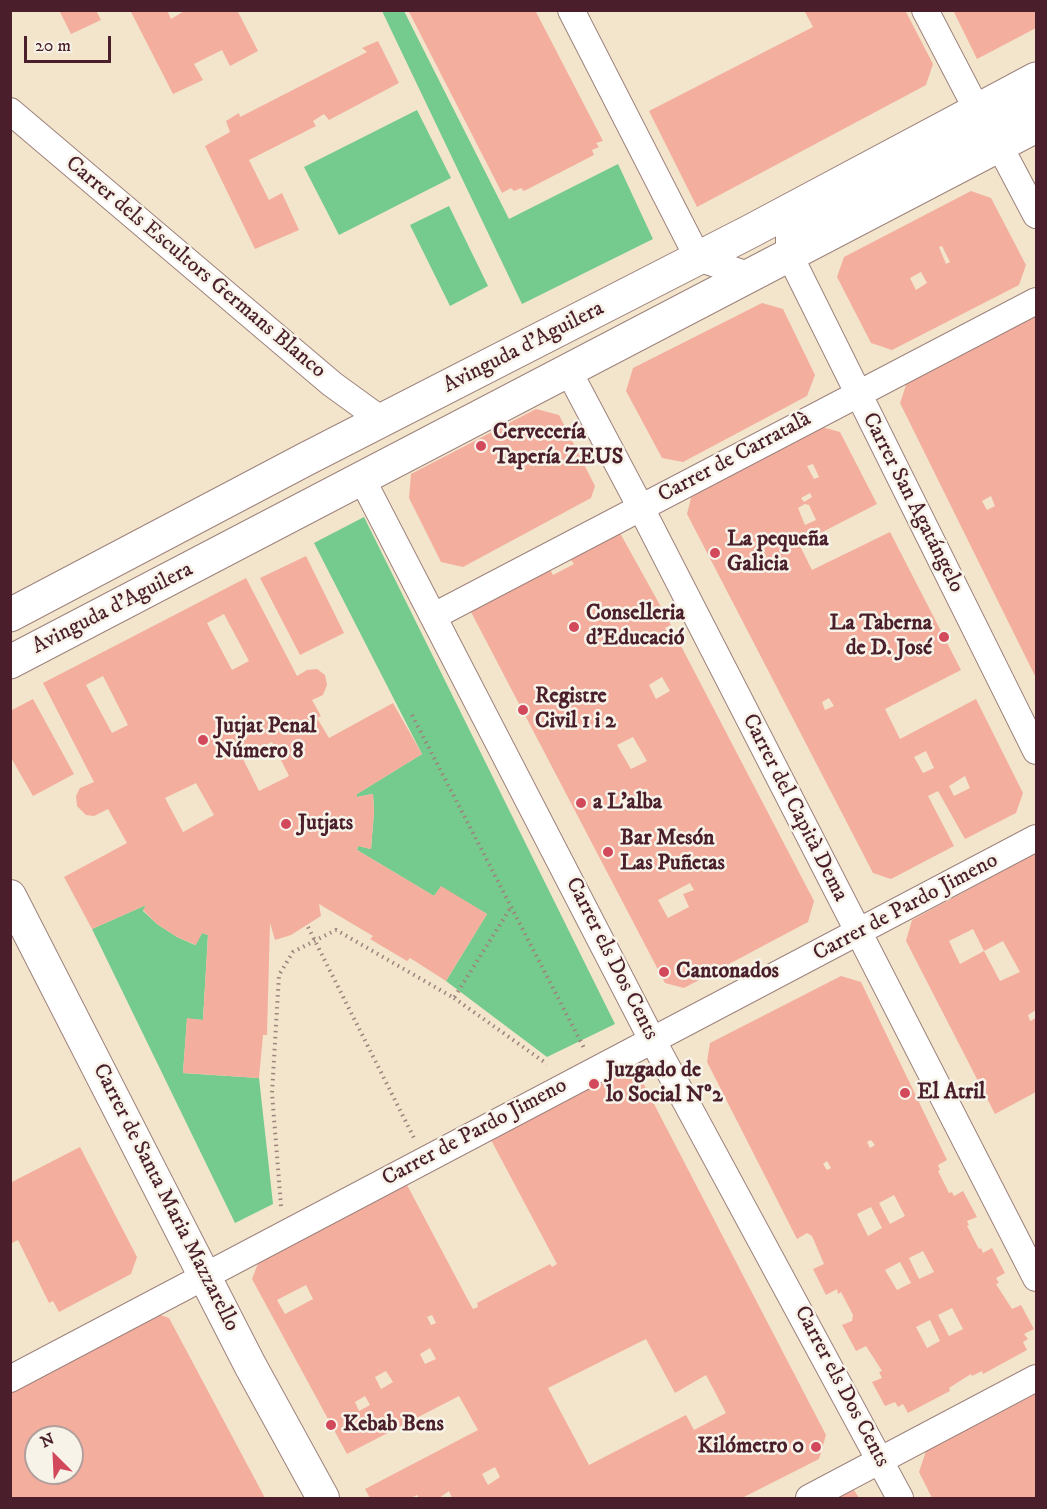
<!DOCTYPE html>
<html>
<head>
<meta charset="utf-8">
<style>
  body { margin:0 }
  #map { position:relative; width:1047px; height:1509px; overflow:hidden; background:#f2e5cc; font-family:"IM FELL DW Pica",serif }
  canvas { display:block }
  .frame { position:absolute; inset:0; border:12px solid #4a1f2b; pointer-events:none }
  .north { position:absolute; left:24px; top:1425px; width:60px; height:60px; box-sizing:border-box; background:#f7f3e8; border:2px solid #b29e9c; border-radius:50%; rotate:336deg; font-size:16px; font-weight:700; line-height:24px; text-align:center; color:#4a1f2b }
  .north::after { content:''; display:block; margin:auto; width:21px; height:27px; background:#d1495b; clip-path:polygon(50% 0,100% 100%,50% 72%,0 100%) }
  .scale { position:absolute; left:24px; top:36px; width:87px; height:27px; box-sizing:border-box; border:3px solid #4a1f2b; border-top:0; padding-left:8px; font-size:18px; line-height:21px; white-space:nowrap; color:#4a1f2b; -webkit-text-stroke:4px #f7f3e8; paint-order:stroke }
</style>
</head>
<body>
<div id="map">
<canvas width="1047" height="1509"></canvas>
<div class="frame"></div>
<div class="north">N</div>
<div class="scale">20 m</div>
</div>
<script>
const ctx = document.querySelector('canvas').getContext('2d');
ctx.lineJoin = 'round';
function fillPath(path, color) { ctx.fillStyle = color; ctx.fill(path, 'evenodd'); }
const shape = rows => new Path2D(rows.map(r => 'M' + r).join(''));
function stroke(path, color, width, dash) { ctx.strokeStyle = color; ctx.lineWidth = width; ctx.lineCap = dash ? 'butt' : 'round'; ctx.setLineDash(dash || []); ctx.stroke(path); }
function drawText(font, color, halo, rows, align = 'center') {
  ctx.font = font + ' "IM FELL DW Pica",serif'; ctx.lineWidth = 5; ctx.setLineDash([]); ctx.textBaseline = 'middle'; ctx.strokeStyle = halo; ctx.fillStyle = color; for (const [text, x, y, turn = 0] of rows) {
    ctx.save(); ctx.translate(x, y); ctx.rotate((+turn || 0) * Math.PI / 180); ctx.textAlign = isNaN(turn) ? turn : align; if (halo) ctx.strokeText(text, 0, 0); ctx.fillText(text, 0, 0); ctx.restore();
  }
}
fillPath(shape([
  [382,11,404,11,509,219,618,164,653,239,522,304],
  [417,110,451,178,339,235,304,167],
  [449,206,488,286,450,306,410,225],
  [364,517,615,1024,547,1057,446,981,487,914,441,887,434,896,357,850,358,846,371,849,374,812,373,794,357,797,357,794,422,754,314,543],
  [146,905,143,911,157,924,177,937,195,945,202,933,208,935,203,1020,187,1019,183,1073,259,1078,273,1204,235,1223,92,929]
]), '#75ca8d');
fillPath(shape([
  [59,10,96,10,101,20,71,34],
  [130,10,167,10,171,19,186,10,237,10,258,51,230,66,222,50,194,64,203,80,173,94],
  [408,10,535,10,603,141,596,143,599,147,592,150,594,155,524,191,521,188,514,191,511,188,502,193],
  [804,10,905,10,933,64,926,85,697,207,649,111,811,28,813,27],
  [953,10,1036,10,1036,28,977,59],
  [378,41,399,83,329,120,324,114,313,121,316,126,249,160,269,200,282,193,299,230,255,249,205,146,230,132,226,121,239,113,240,117,367,52,362,48],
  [971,191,991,198,1026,265,1019,285,892,350,871,343,837,277,844,257],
  [942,246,950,262,946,264,939,247],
  [921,272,927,283,916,290,910,278],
  [762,303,783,309,815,375,807,396,683,462,662,458,626,391,633,368],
  [1030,316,1036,318,1036,678,900,403,907,382],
  [991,496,995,506,987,510,982,501],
  [536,409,559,415,595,486,591,498,463,567,441,562,409,498,411,474],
  [822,427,840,432,877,504,799,544,812,570,890,532,961,670,885,709,900,739,976,699,1023,793,1016,813,965,839,938,791,928,796,954,846,891,879,873,873,687,514,692,494],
  [813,464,819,477,814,479,807,466],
  [810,493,812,497,804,502,801,498],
  [805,504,809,505,816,520,805,525,798,508],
  [829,698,834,706,825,710,822,702],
  [926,751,934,768,923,773,914,757],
  [965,776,970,788,954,796,949,786],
  [620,533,671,625,665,628,675,647,680,644,814,901,808,922,684,988,665,983,471,612,550,569,553,575,574,564,570,559],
  [662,677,670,691,656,699,649,685],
  [633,737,647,761,631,769,617,745],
  [690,883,694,890,683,894,689,907,668,918,658,900],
  [306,556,344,633,300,655,260,578],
  [246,578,297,676,307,670,317,669,325,675,327,685,323,695,312,700,321,716,317,718,329,738,393,703,422,754,357,794,357,797,373,794,374,812,371,849,358,846,357,850,434,896,441,886,487,914,446,981,410,958,407,961,370,939,373,936,319,904,321,916,291,935,275,940,270,923,267,1035,263,1035,259,1078,183,1073,187,1018,203,1020,208,935,202,933,196,945,177,937,157,924,143,910,146,905,92,929,64,877,127,843,108,809,94,816,86,815,77,806,76,796,80,788,94,782,43,683],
  [224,614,249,661,232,670,207,623],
  [103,676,128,725,112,733,86,685],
  [272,742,289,776,259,791,242,757],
  [196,783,214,815,183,832,165,798],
  [33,699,74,774,33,796,10,756,10,711],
  [1036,853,1036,1010,1028,1015,1030,1021,1036,1018,1036,1092,995,1114,906,941,912,920],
  [973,929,984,951,960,964,949,941],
  [1003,941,1020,972,1000,981,984,951],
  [841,976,861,982,947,1160,938,1165,940,1170,938,1171,949,1193,952,1192,954,1196,963,1191,977,1217,967,1221,969,1225,967,1226,979,1249,981,1248,983,1253,992,1248,1005,1273,996,1278,999,1283,996,1284,1012,1309,1021,1305,1034,1329,1024,1334,1028,1339,1023,1342,1027,1350,983,1374,982,1371,972,1376,971,1374,949,1388,950,1391,908,1413,903,1404,898,1407,895,1402,885,1406,872,1382,882,1378,879,1372,882,1371,866,1346,856,1351,842,1325,852,1321,853,1315,841,1292,838,1294,837,1289,826,1295,813,1269,824,1264,812,1236,807,1233,797,1239,707,1062,710,1043],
  [871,1140,875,1145,870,1148,867,1142],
  [827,1161,831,1168,827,1170,823,1164],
  [894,1195,905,1216,890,1224,879,1203],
  [871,1207,882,1228,868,1236,857,1214],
  [923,1251,934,1272,919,1279,909,1258],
  [900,1262,911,1283,897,1290,885,1270],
  [952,1308,963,1329,949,1336,938,1315],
  [930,1320,940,1341,927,1348,916,1327],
  [620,1071,640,1077,826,1435,819,1459,742,1498,452,1498,449,1491,439,1498,419,1498,417,1495,411,1498,370,1498,365,1489,478,1430,459,1396,347,1454,252,1279,260,1258,406,1183,469,1302,473,1309,478,1307,477,1303,550,1264,552,1267,557,1264,490,1138],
  [306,1285,313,1299,285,1314,277,1300],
  [432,1315,436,1323,431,1325,427,1317],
  [646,1339,675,1393,706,1375,726,1413,694,1430,686,1415,589,1465,548,1388],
  [430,1348,436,1359,425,1364,420,1354],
  [386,1371,393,1382,381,1389,375,1377],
  [365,1396,370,1405,359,1411,355,1402],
  [495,1467,500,1477,488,1485,482,1474],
  [80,1147,137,1257,131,1274,59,1312,53,1301,49,1303,18,1240,10,1244,10,1183],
  [152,1312,169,1318,265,1498,10,1498,10,1386],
  [36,1437,72,1437,72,1473,36,1473],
  [1036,1394,1036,1498,932,1498,919,1472,926,1451],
  [854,1490,859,1498,837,1498]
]), '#f4ae9e');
const minor = shape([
  [571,10,698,258,748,275],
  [925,10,986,127],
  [1036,93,987,128,800,226,789,236,789,254,1036,751],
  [10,111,332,384,383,421],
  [999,145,1036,215],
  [568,370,641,508,1036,1278],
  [362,479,647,1030,900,1498],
  [434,616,1036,301],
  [10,1379,1036,838],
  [809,1498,1036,1378]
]);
const tertiary = shape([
  [10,896,250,1365,323,1498]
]);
const primary = shape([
  [10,615,306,459,751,231,1036,79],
  [10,662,1036,126]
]);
stroke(minor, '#9e827c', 28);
stroke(tertiary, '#9e827c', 34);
stroke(primary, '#9e827c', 35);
stroke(shape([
  [412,715,584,1048],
  [308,927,414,1138],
  [454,998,547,1064],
  [281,1206,272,1093,279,975,293,952,336,930,454,998,511,907]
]), '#9e827c', 4, [1.5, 4.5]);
stroke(minor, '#fff', 26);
stroke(tertiary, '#fff', 32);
stroke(primary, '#fff', 33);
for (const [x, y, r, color] of [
  [481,446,6,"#d1495b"],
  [715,553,6,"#d1495b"],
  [574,627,6,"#d1495b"],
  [944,637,6,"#d1495b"],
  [523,710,6,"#d1495b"],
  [203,740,6,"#d1495b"],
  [581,803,6,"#d1495b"],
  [286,824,6,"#d1495b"],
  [608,852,6,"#d1495b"],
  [664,972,6,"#d1495b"],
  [594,1084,6,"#d1495b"],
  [905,1093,6,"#d1495b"],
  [331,1425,6,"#d1495b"],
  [816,1447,6,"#d1495b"]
]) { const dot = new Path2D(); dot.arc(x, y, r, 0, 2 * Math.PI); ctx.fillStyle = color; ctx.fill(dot); stroke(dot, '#f7f3e8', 2); }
drawText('22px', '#4a1f2b', '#f7f3e8', [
  ["Carrer dels Escultors Germans Blanco",195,268,40],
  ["Avinguda d'Aguilera",524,348,-27],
  ["Carrer de Carratalà",735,458,-28],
  ["Carrer San Agatángelo",912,503,63],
  ["Avinguda d'Aguilera",113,609,-27],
  ["Carrer del Capità Dema",794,808,63],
  ["Carrer de Pardo Jimeno",906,908,-28],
  ["Carrer els Dos Cents",611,959,63],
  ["Carrer de Pardo Jimeno",475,1133,-28],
  ["Carrer de Santa Maria Mazzarello",165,1198,63],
  ["Carrer els Dos Cents",841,1387,62]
]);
drawText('bold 22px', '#4a1f2b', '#f7f3e8', [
  ["Cervecería",493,433],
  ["Tapería ZEUS",493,458],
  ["La pequeña",727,540],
  ["Galicia",727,565],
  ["Conselleria",586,614],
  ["d'Educació",586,639],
  ["La Taberna",932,624,"right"],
  ["de D. José",932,649,"right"],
  ["Registre",535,697],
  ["Civil 1 i 2",535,722],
  ["Jutjat Penal",215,727],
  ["Número 8",215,752],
  ["a L'alba",593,803],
  ["Jutjats",298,824],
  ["Bar Mesón",620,839],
  ["Las Puñetas",620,864],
  ["Cantonados",676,972],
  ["Juzgado de",606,1071],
  ["lo Social Nº2",606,1096],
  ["El Atril",917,1093],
  ["Kebab Bens",343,1425],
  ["Kilómetro 0",804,1447,"right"]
], 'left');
</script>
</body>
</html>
